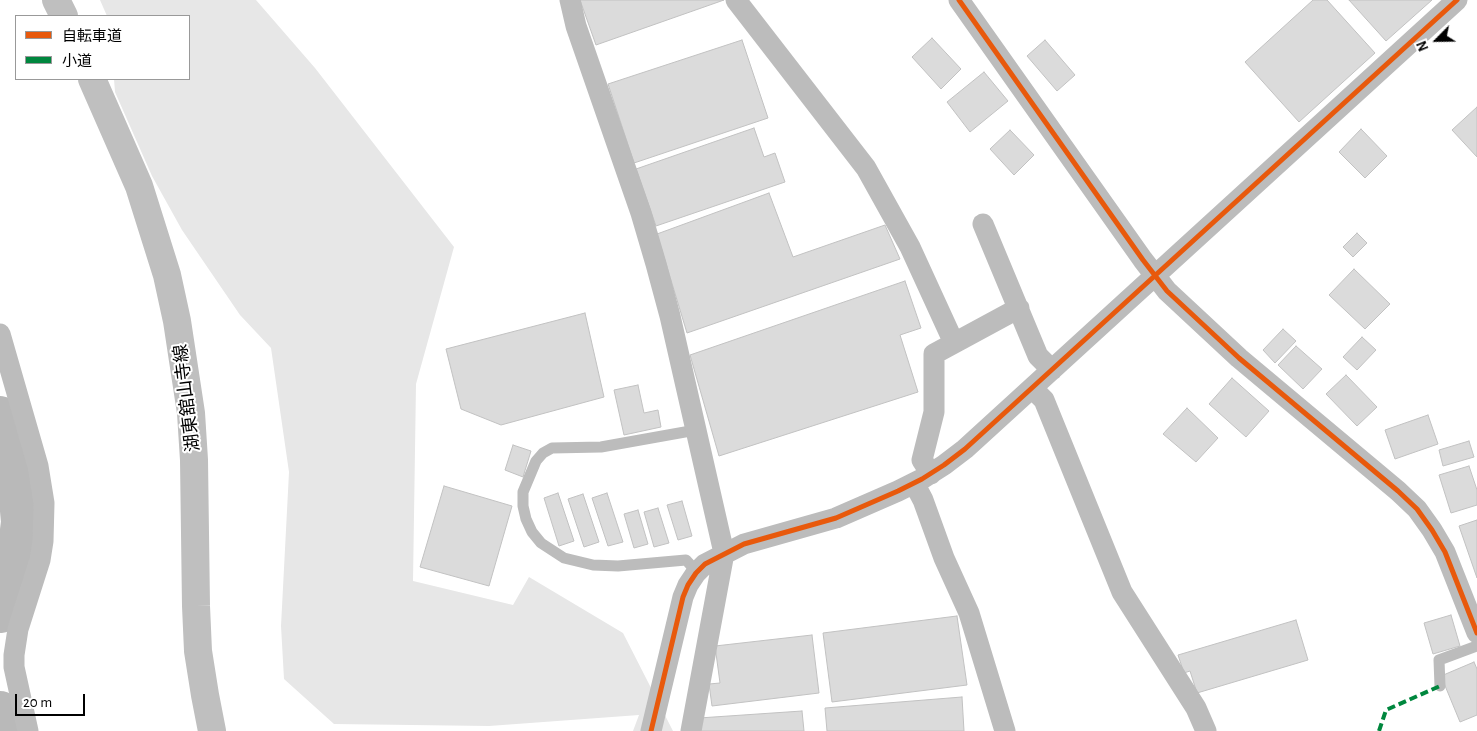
<!DOCTYPE html>
<html>
<head>
<meta charset="utf-8">
<style>
  body { margin:0 }
  #map { position:relative; width:1477px; height:731px; overflow:hidden; background:#fff; font-family:"Alegreya Sans","Noto Sans JP",sans-serif }
  canvas { display:block }
  .legend { position:absolute; left:15px; top:15px; width:175px; height:65px; box-sizing:border-box; background:#fff; border:1px solid #999; margin:0; padding:6px 9px; list-style:none; font-size:15px; color:#000 }
  .legend li { display:flex; align-items:center; gap:10px; height:25px }
  .legend b { width:25px; border:1px solid #999 }
  .north { position:absolute; left:1412px; top:15px; width:50px; height:50px; -webkit-text-stroke:4px #fff; paint-order:stroke; rotate:247deg; font-size:14px; font-weight:700; line-height:20px; text-align:center; color:#000 }
  .north::after { content:''; display:block; margin:auto; width:18px; height:22px; background:#000; clip-path:polygon(50% 0,100% 100%,50% 72%,0 100%) }
  .scale { position:absolute; left:15px; top:694px; width:70px; height:22px; box-sizing:border-box; border:2px solid #000; border-top:0; padding-left:6px; font-size:15px; line-height:18px; white-space:nowrap; color:#000; -webkit-text-stroke:4px #fff; paint-order:stroke }
</style>
</head>
<body>
<div id="map">
<canvas width="1477" height="731"></canvas>
<ul class="legend">
<li><b style="height:6px;background:#e8590c"></b>自転車道</li>
<li><b style="height:6px;background:#00873e"></b>小道</li>
</ul>
<div class="north">N</div>
<div class="scale">20 m</div>
</div>
<script>
const ctx = document.querySelector('canvas').getContext('2d');
ctx.lineJoin = 'round';
function fillPath(path, color) { ctx.fillStyle = color; ctx.fill(path, 'evenodd'); }
const shape = rows => new Path2D(rows.map(r => 'M' + r).join(''));
function stroke(path, color, width, dash) { ctx.strokeStyle = color; ctx.lineWidth = width; ctx.lineCap = dash ? 'butt' : 'round'; ctx.setLineDash(dash || []); ctx.stroke(path); }
function drawText(font, color, halo, rows, align = 'center') {
  ctx.font = font + ' "Alegreya Sans","Noto Sans JP",sans-serif'; ctx.lineWidth = 4; ctx.setLineDash([]); ctx.textBaseline = 'middle'; ctx.strokeStyle = halo; ctx.fillStyle = color; for (const [text, x, y, turn = 0] of rows) {
    ctx.save(); ctx.translate(x, y); ctx.rotate((+turn || 0) * Math.PI / 180); ctx.textAlign = isNaN(turn) ? turn : align; if (halo) ctx.strokeText(text, 0, 0); ctx.fillText(text, 0, 0); ctx.restore();
  }
}
fillPath(shape([
  [100,0,256,0,315,68,454,247,416,384,413,581,513,605,529,577,623,633,673,731,633,731,639,715,489,726,334,724,284,679,281,626,289,472,271,348,240,315,182,230,152,176,115,92,114,79,189,79,189,16,107,16]
]), '#e7e7e7');
stroke(shape([
  [0,417,19,488,22,522,18,555,0,612],
  [0,712,4,731]
]), '#b9b9b9', 42);
const building = shape([
  [580,0,724,0,596,45,580,0],
  [1313,0,1327,0,1375,53,1299,122,1245,62,1313,0],
  [1349,0,1432,0,1386,41,1349,0],
  [932,38,961,69,941,89,912,57,932,38],
  [742,40,768,118,634,163,608,84,742,40],
  [1045,40,1075,75,1057,91,1027,56,1045,40],
  [984,72,1008,101,970,132,947,102,984,72],
  [1477,107,1477,157,1452,130,1477,107],
  [754,128,764,157,775,153,785,182,656,226,636,169,754,128],
  [1361,129,1387,156,1365,178,1339,152,1361,129],
  [1010,130,1034,155,1014,175,990,149,1010,130],
  [769,193,793,257,885,225,900,259,687,333,657,234,769,193],
  [1357,233,1367,243,1353,257,1343,247,1357,233],
  [1354,269,1390,304,1365,329,1329,295,1354,269],
  [905,281,921,328,900,335,918,392,719,456,690,355,905,281],
  [585,313,604,397,501,425,461,409,446,349,585,313],
  [1283,329,1296,341,1275,363,1263,350,1283,329],
  [1362,337,1376,350,1357,370,1343,357,1362,337],
  [1296,346,1322,369,1303,389,1278,365,1296,346],
  [1346,375,1377,407,1357,426,1326,394,1346,375],
  [1232,378,1269,411,1246,437,1209,404,1232,378],
  [638,385,644,413,658,410,661,427,624,435,614,390,638,385],
  [1187,408,1218,438,1196,462,1163,434,1187,408],
  [1428,415,1438,444,1395,459,1385,430,1428,415],
  [1469,441,1474,457,1443,466,1439,450,1469,441],
  [513,445,531,451,523,477,505,470,513,445],
  [1469,466,1477,490,1477,505,1451,513,1439,475,1469,466],
  [444,486,512,506,489,586,420,567,444,486],
  [558,493,574,541,559,546,544,498,558,493],
  [607,493,623,542,608,546,592,498,607,493],
  [583,494,599,542,584,547,568,499,583,494],
  [682,501,692,536,678,540,667,505,682,501],
  [658,508,669,543,654,547,644,512,658,508],
  [638,510,648,544,634,548,624,514,638,510],
  [1477,520,1477,578,1459,526,1477,520],
  [1451,615,1460,646,1433,654,1424,623,1451,615],
  [957,616,967,685,832,702,823,633,957,616],
  [1296,620,1308,660,1197,693,1190,671,1184,673,1178,655,1296,620],
  [812,635,819,693,712,706,709,684,720,683,715,646,812,635],
  [1474,662,1477,669,1477,715,1460,722,1441,676,1474,662],
  [962,697,964,731,827,731,825,708,962,697],
  [802,711,804,731,700,731,699,718,802,711]
]);
fillPath(building, '#dbdbdb');
stroke(building, '#c2c2c2', 1);
stroke(shape([
  [696,430,601,447,552,448,543,453,536,461,523,492,523,506,526,519,532,532,541,543,564,558,593,565,618,566,686,560,697,572],
  [1440,686,1439,660,1477,646]
]), '#bcbcbc', 11);
stroke(shape([
  [570,0,576,26,641,213,656,264,670,316,724,553,691,731],
  [736,0,866,168,910,247,954,343],
  [959,0,1143,260,1167,291,1239,358,1398,491,1417,509,1432,530,1445,552,1477,633],
  [983,224,1038,356,1052,370],
  [0,334,38,466,44,503,43,541,40,560,18,629,14,655,14,667,28,731],
  [1032,388,1044,400,1122,592,1196,708,1206,731],
  [931,474,922,460,934,412,934,354,1019,308],
  [914,483,923,500,944,558,969,613,1005,731],
  [651,731,683,597,688,585,696,573,705,564,744,544,836,518,898,491,922,479,944,465,965,449,1457,0]
]), '#bcbcbc', 21);
stroke(shape([
  [56,0,64,16],
  [92,79,139,186,167,275,177,321,191,413,194,460,196,606,198,651,205,695,212,731]
]), '#bfbfbf', 28);
stroke(shape([
  [1379,731,1386,710,1440,686]
]), '#00873e', 4, [8, 4]);
stroke(shape([
  [959,0,1143,260,1167,291,1239,358,1398,491,1417,509,1432,530,1445,552,1477,633],
  [651,731,683,597,688,585,696,573,705,564,744,544,836,518,898,491,922,479,944,465,965,449,1457,0]
]), '#e8590c', 5);
drawText('18px', '#000', '#fff', [
  ["湖東舘山寺線",187,398,-97]
]);
</script>
</body>
</html>
